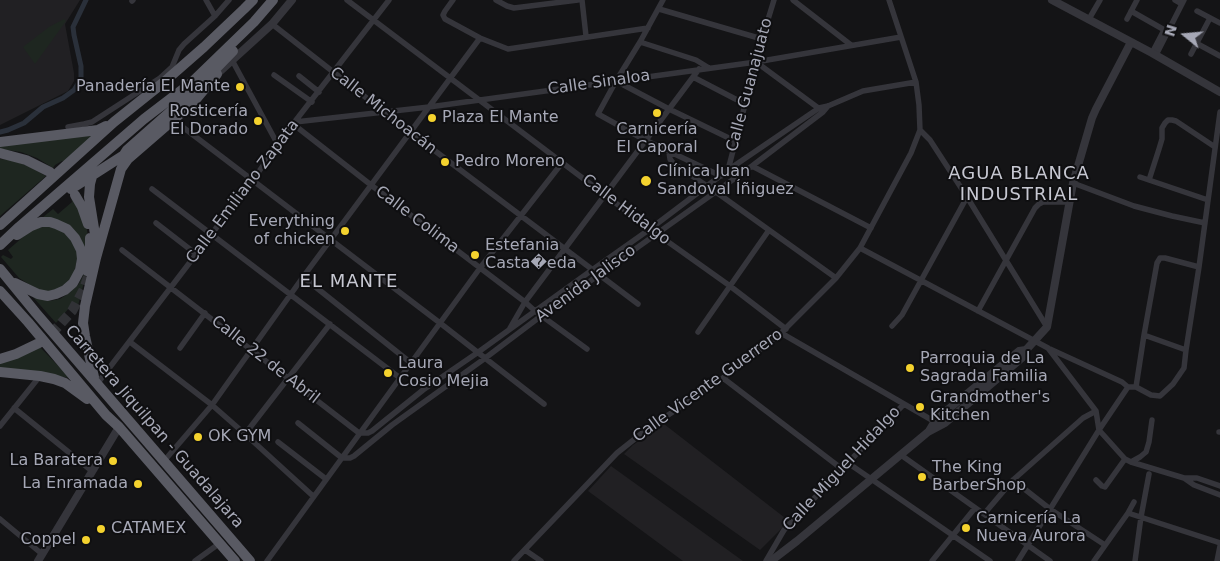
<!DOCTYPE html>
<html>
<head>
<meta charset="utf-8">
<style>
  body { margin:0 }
  #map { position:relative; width:1220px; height:561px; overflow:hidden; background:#141416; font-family:"DejaVu Sans",sans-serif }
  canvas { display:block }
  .north { position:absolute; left:1160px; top:10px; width:50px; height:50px; -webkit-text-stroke:4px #0f0f11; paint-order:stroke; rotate:287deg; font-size:14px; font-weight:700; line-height:20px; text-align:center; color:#a6a8b6 }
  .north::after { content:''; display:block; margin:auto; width:18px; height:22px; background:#a6a8b6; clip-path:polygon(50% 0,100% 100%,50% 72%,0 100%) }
</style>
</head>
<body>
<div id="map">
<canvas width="1220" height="561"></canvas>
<div class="north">N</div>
</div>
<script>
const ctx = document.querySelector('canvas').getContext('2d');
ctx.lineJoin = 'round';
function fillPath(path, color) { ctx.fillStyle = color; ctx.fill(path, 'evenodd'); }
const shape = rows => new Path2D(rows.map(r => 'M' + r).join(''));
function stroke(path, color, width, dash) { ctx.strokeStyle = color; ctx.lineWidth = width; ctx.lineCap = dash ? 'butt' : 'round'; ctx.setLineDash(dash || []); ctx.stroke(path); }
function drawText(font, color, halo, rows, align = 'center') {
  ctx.font = font + ' "DejaVu Sans",sans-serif'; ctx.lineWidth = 4; ctx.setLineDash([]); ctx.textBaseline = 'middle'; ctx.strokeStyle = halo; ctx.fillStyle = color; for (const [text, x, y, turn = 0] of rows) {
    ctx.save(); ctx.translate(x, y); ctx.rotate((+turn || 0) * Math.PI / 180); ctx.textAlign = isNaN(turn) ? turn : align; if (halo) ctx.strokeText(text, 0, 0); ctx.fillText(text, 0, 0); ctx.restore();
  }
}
fillPath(shape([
  [0,0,80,0,65,24,74,73,74,81,68,91,0,125],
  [664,424,789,521,760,550,624,454,633,445],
  [611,466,743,561,683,561,588,491]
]), '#212023');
fillPath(shape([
  [64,19,66,21,35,64,23,47,49,27],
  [97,133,64,162,62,161,55,165,53,168,37,158,21,152,0,149,0,145],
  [0,159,13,160,30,167,46,176,0,216],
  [71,197,83,217,87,230,89,245,87,270,77,310,71,306,56,323,32,296,49,301,60,299,69,293,78,285,84,274,81,240,42,218,53,209,58,214,72,202],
  [42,227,52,227,62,231,70,238,76,246,78,256,73,277,57,290,47,292,38,290,19,278,1,257,3,255,11,259,13,257,8,250,31,230],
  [39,346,70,378,0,369,0,362]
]), '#1e2620');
stroke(shape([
  [0,132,8,130,24,123,43,107,63,98,74,90,81,79,81,66,74,35,73,27,86,0]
]), '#2a303a', 5);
stroke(shape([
  [39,343,54,331,72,311,84,289,88,277]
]), '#313236', 10, [10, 5]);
stroke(shape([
  [206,0,215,16],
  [347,0,650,229,730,286,786,329],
  [453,0,445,11,443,15,445,19,480,38,508,49,648,28],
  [496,0,507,6,514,8,578,0],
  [582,0,586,36],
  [663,0,640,42,616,81,598,114,645,140,721,176],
  [793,0,851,45],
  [1175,0,1182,4],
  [132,1,133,0],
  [659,9,762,39],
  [1131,11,1168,32],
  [1197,11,1220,23],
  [1089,19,1100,0],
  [1127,19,1137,0],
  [272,24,410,132,638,304],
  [640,42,696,60,709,68],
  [1196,43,1220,56],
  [1152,53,1164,30],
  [1191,54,1210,18],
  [1156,55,1184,0],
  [232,60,278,145],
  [756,62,821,110],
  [274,75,312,102],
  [299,76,319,92],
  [693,77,745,104],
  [616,81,669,109,735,141],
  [295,122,429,107,756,62,901,37],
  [293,124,371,185,525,302,535,311,587,349],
  [68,127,84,124,92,122,160,78,172,67,179,50,184,44,215,16,229,0],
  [184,128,440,323,544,404],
  [920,130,930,140,967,197,1047,327],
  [669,152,670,159,673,163,716,192,836,278],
  [752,166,871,228],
  [728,170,762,39,774,0],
  [1140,177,1208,200],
  [1149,180,1159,149,1162,139,1162,128,1165,123,1168,120,1172,120,1176,121,1215,147],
  [1073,183,1134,206,1172,216,1205,223],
  [152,189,400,378],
  [156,223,196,254],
  [860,248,1048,348,1096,411,1099,430,1125,459,1131,462,1184,478,1197,478,1220,486],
  [122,250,359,433],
  [303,277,411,363],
  [978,311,1035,208,1039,204,1043,202,1069,202],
  [892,326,902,315,967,197],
  [510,328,525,302,699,69],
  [698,332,769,230],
  [781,333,937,423],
  [1144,335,1186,350],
  [130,342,212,405,245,434,313,496],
  [180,348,205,313],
  [1050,349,1122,382,1128,387,1136,387,1151,395,1160,396,1173,384,1184,368,1186,350,1199,267,1220,112],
  [723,378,842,469],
  [97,384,252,181,293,124,389,0],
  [1136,387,1144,335,1157,263,1160,258,1165,258,1199,267],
  [14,408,92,471],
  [298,423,342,458,350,458,354,456,392,425,484,359,541,316,752,166,823,112,828,106],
  [0,426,40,376],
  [1219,432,1220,432],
  [359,433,368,433,372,431,423,390,477,353,592,270,650,229,728,170,819,108,828,106,863,91,916,82],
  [245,434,330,324],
  [278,442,326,479],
  [901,455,1050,561],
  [164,461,212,405,303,277,480,38],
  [1131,462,1140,457,1146,452,1149,442,1152,420],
  [848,463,990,561],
  [1184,478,1194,485,1220,495],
  [1013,480,1050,509,1105,545],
  [1096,480,1102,486,1105,487,1125,459],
  [1128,513,1220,543],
  [984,514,1013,480,1083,418,1096,411],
  [0,519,42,554],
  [525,550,541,561],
  [195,561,220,543],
  [267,561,480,268,562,163],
  [514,561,617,453,646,430,723,378,781,333,836,278,860,248,911,153,920,130,919,105,916,82,889,0],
  [766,561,784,530,904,404],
  [932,561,975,508],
  [1018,561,1099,430,1128,387],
  [1094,561,1128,513,1134,502],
  [1135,561,1141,517,1149,474],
  [1217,561,1220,546]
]), '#35353b', 5.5);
stroke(shape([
  [1052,0,1152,53,1220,92],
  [217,74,272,24,292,0],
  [929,431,935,421,940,416,1019,351,1026,350],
  [38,561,119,427],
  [771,561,797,541,928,432,945,423,1023,357,1026,350,1047,327,1073,183,1092,118,1096,109,1131,42]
]), '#35353b', 8);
stroke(shape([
  [0,142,98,130,106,126],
  [0,153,26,160,50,172],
  [120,161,127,150,197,88,233,51],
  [93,173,90,184,89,197,97,247],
  [71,189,124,155],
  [75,195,82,207,88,224],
  [0,225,114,122,164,82,204,47,244,9,253,0],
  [0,245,19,227,144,119,191,83,254,22,273,0],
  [0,269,36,313,250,561],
  [87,271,90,252,90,238],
  [15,283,38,294,48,296,56,294,65,290,73,283,80,270,82,259,81,250,75,238,67,229,56,224,50,222,41,222,31,226,17,235],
  [0,291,28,322,106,415,119,427,235,561],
  [0,359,16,354,39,343],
  [0,372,40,376,54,379,65,383,87,399],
  [94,377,85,336,83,323,85,306,96,258,121,169,128,159,180,114,197,98,217,74]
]), '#595a63', 10);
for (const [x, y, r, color] of [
  [240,87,5,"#f4d22e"],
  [657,113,5,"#f4d22e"],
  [432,118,5,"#f4d22e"],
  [258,121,5,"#f4d22e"],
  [445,162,5,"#f4d22e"],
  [646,181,6,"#f4d22e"],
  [345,231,5,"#f4d22e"],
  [475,255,5,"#f4d22e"],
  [910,368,5,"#f4d22e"],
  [388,373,5,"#f4d22e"],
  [920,407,5,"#f4d22e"],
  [198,437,5,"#f4d22e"],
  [113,461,5,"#f4d22e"],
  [922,477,5,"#f4d22e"],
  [138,484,5,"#f4d22e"],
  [966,528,5,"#f4d22e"],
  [101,529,5,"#f4d22e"],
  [86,540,5,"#f4d22e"]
]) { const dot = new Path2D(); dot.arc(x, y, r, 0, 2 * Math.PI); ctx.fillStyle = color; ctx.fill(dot); stroke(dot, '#0f0f11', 2); }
drawText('16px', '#a6a8b6', '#0f0f11', [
  ["Calle Sinaloa",599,83,-8],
  ["Calle Guanajuato",750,85,-75],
  ["Calle Michoacán",383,111,38],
  ["Calle Emiliano Zapata",243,192,-53],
  ["Calle Hidalgo",626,210,37],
  ["Calle Colima",417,220,37],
  ["Avenida Jalisco",586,284,-36],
  ["Calle 22 de Abril",265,360,38],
  ["Calle Vicente Guerrero",708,386,-36],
  ["Carretera Jiquilpan - Guadalajara",154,427,49],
  ["Calle Miguel Hidalgo",842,469,-47]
]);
drawText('16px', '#a6a8b6', '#0f0f11', [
  ["Panadería El Mante",230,87,"right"],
  ["Rosticería",248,112,"right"],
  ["El Dorado",248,130,"right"],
  ["Plaza El Mante",442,118],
  ["Carnicería",657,130,"center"],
  ["El Caporal",657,148,"center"],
  ["Pedro Moreno",455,162],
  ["Clínica Juan",657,172],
  ["Sandoval Íñiguez",657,190],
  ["Everything",335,222,"right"],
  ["of chicken",335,240,"right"],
  ["Estefania",485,246],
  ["Casta�eda",485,264],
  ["Parroquia de La",920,359],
  ["Sagrada Familia",920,377],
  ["Laura",398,364],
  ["Cosio Mejia",398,382],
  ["Grandmother's",930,398],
  ["Kitchen",930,416],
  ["OK GYM",208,437],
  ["La Baratera",103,461,"right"],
  ["The King",932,468],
  ["BarberShop",932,486],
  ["La Enramada",128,484,"right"],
  ["Carnicería La",976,519],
  ["Nueva Aurora",976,537],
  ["CATAMEX",111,529],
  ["Coppel",76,540,"right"]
], 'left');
ctx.letterSpacing = '1px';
drawText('18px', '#c7c8d2', '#0f0f11', [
  ["AGUA BLANCA",1019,174],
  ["INDUSTRIAL",1019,195],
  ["EL MANTE",349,282]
]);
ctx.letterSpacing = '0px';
</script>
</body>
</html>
